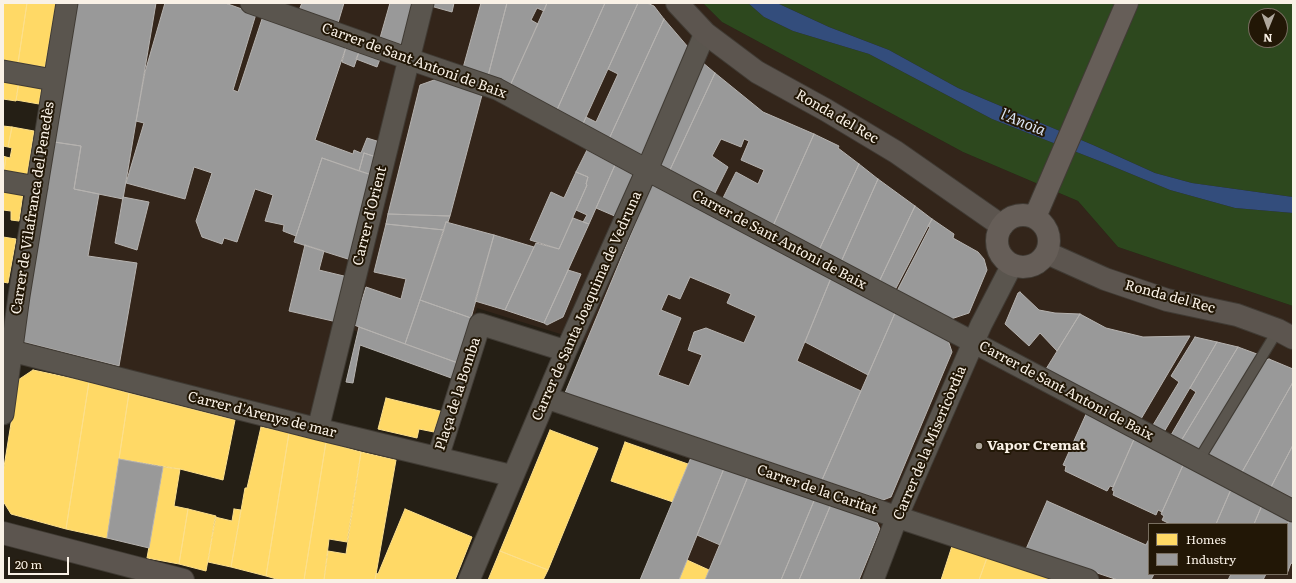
<!DOCTYPE html>
<html>
<head>
<meta charset="utf-8">
<style>
  body { margin:0 }
  #map { position:relative; width:1296px; height:583px; overflow:hidden; background:#251f15; font-family:Literata,serif }
  canvas { display:block }
  .frame { position:absolute; inset:0; border:4px solid #f9f1e6; pointer-events:none }
  .legend { position:absolute; left:1148px; top:523px; width:140px; height:52px; box-sizing:border-box; background:#221706; border:1px solid #786e60; margin:0; padding:5px 7px; list-style:none; font-size:12px; color:#f9f1e6 }
  .legend li { display:flex; align-items:center; gap:8px; height:20px }
  .legend b { width:20px; border:1px solid #786e60 }
  .north { position:absolute; left:1248px; top:8px; width:40px; height:40px; box-sizing:border-box; background:#221706; border:1px solid #786e60; border-radius:50%; rotate:181deg; font-size:11px; font-weight:700; line-height:16px; text-align:center; color:#f9f1e6 }
  .north::after { content:''; display:block; margin:auto; width:14px; height:18px; background:#afa89d; clip-path:polygon(50% 0,100% 100%,50% 72%,0 100%) }
  .scale { position:absolute; left:8px; top:557px; width:61px; height:18px; box-sizing:border-box; border:2px solid #f9f1e6; border-top:0; padding-left:5px; font-size:12px; line-height:14px; white-space:nowrap; color:#f9f1e6; -webkit-text-stroke:3px #221706; paint-order:stroke }
</style>
</head>
<body>
<div id="map">
<canvas width="1296" height="583"></canvas>
<div class="frame"></div>
<ul class="legend">
<li><b style="height:11px;background:#ffd966"></b>Homes</li>
<li><b style="height:11px;background:#999"></b>Industry</li>
</ul>
<div class="north">N</div>
<div class="scale">20 m</div>
</div>
<script>
const ctx = document.querySelector('canvas').getContext('2d');
ctx.lineJoin = 'round';
function fillPath(path, color) { ctx.fillStyle = color; ctx.fill(path, 'evenodd'); }
const shape = rows => new Path2D(rows.map(r => 'M' + r).join(''));
function stroke(path, color, width, dash) { ctx.strokeStyle = color; ctx.lineWidth = width; ctx.lineCap = dash ? 'butt' : 'round'; ctx.setLineDash(dash || []); ctx.stroke(path); }
function drawText(font, color, halo, rows, align = 'center') {
  ctx.font = font + ' Literata,serif'; ctx.lineWidth = 4; ctx.setLineDash([]); ctx.textBaseline = 'middle'; ctx.strokeStyle = halo; ctx.fillStyle = color; for (const [text, x, y, turn = 0] of rows) {
    ctx.save(); ctx.translate(x, y); ctx.rotate((+turn || 0) * Math.PI / 180); ctx.textAlign = isNaN(turn) ? turn : align; if (halo) ctx.strokeText(text, 0, 0); ctx.fillText(text, 0, 0); ctx.restore();
  }
}
fillPath(shape([
  [73,3,703,3,722,22,963,152,1078,201,1118,247,1293,306,1293,580,1105,580,903,514,877,580,644,580,690,459,556,413,586,342,477,308,462,368,350,329,324,419,20,342],
  [1149,524,1287,524,1287,574,1149,574]
]), '#33251a');
fillPath(shape([
  [703,3,748,3,764,17,793,31,869,54,992,119,1107,164,1170,190,1235,208,1293,213,1293,306,1118,247,1078,201,963,152,722,22],
  [777,3,1293,3,1293,197,1192,183,1155,173,1093,145,958,88,889,50,829,27],
  [1256,16,1280,16,1280,40,1256,40]
]), '#2d481e');
fillPath(shape([
  [748,3,777,3,829,27,889,50,958,88,1093,145,1155,173,1192,183,1293,197,1293,213,1235,208,1170,190,1107,164,992,119,869,54,793,31,764,17]
]), '#334d7c');
const homes = shape([
  [3,3,27,3,18,63,3,61,3,3],
  [27,3,56,3,45,67,18,63,27,3],
  [3,78,19,81,16,101,3,99,3,78],
  [19,81,42,85,39,104,16,100,19,81],
  [3,126,12,127,8,147,3,146,3,126],
  [12,127,34,131,27,175,4,171,6,157,10,158,12,148,8,147,12,127],
  [3,156,6,157,4,171,3,171,3,156],
  [3,189,23,193,19,221,11,220,11,211,3,210,3,189],
  [3,237,16,239,8,283,3,282,3,237],
  [33,370,89,382,66,529,11,514,3,501,3,473,18,380,33,370],
  [89,382,129,393,107,538,66,529,89,382],
  [129,393,235,420,223,480,180,469,119,459,129,393],
  [386,398,444,412,441,425,436,424,434,432,419,429,417,438,378,429,386,398],
  [261,427,289,433,266,576,231,567,245,488,247,488,261,427],
  [550,430,598,448,548,570,500,551,550,430],
  [289,433,326,442,304,580,280,580,266,576,289,433],
  [326,442,361,452,347,542,329,539,324,580,304,580,326,442],
  [625,442,688,464,673,502,611,481,625,442],
  [361,452,396,460,375,580,324,580,328,551,346,554,361,452],
  [163,467,180,469,174,506,188,509,179,564,147,558,163,467],
  [188,509,216,516,206,571,179,564,188,509],
  [234,509,241,510,231,567,208,562,215,517,232,521,234,509],
  [405,509,472,537,455,580,375,580,376,573,378,574,405,509],
  [953,543,988,555,979,580,941,580,953,543],
  [500,551,548,570,543,580,488,580,500,551],
  [988,555,1055,578,1054,580,979,580,988,555],
  [687,560,709,570,705,580,679,580,687,560]
]);
fillPath(homes, '#ffd966');
stroke(homes, '#fde08c', 1);
const industry = shape([
  [77,3,156,3,123,199,74,189,81,146,54,142,77,3],
  [165,3,225,3,256,14,233,90,238,92,263,16,346,47,315,140,353,154,354,150,361,153,367,138,380,142,376,157,364,153,359,171,322,158,296,236,283,231,284,225,265,221,273,195,255,189,237,242,224,238,222,244,202,237,196,221,212,173,194,167,185,199,126,183,144,123,136,121,145,72,165,3],
  [302,3,344,3,338,23,299,10,302,3],
  [390,3,417,3,406,46,380,38,390,3],
  [428,3,454,3,452,12,427,5,428,3],
  [481,3,507,3,488,76,463,68,481,3],
  [507,3,547,3,544,11,537,8,531,20,538,24,509,88,488,76,507,3],
  [547,3,605,3,556,112,509,88,547,3],
  [605,3,638,3,582,126,556,112,605,3],
  [638,3,647,3,654,6,664,19,609,139,582,126,586,117,596,122,618,74,608,69,638,3],
  [664,19,688,47,641,156,609,139,664,19],
  [346,47,359,52,354,67,342,62,346,47],
  [359,52,380,59,377,67,356,59,359,52],
  [702,62,715,73,669,172,658,166,702,62],
  [715,73,763,112,814,134,773,226,722,200,736,172,758,184,764,170,741,160,749,141,744,139,741,147,721,139,712,156,728,167,714,195,669,172,715,73],
  [437,79,482,95,450,216,388,214,420,85,437,79],
  [814,134,839,146,838,148,859,164,819,250,773,226,814,134],
  [54,142,81,146,74,189,99,194,88,256,137,263,119,366,20,341,54,142],
  [587,150,615,165,589,224,583,222,587,215,576,210,587,185,586,184,588,177,576,172,587,150],
  [364,153,376,157,372,175,359,171,364,153],
  [322,158,372,175,351,260,294,242,322,158],
  [859,164,878,179,841,262,819,250,859,164],
  [615,165,635,174,617,217,596,208,615,165],
  [576,172,588,177,586,184,587,185,559,249,530,240,551,192,564,198,576,172],
  [878,179,915,206,879,282,841,262,878,179],
  [652,184,831,278,797,361,861,391,822,480,565,393,652,184],
  [690,277,731,294,727,303,756,316,744,343,706,328,694,332,688,350,702,355,689,386,658,375,681,318,661,310,668,294,680,299,690,277],
  [123,197,149,202,137,250,115,243,123,197],
  [915,206,932,219,895,290,879,282,915,206],
  [388,214,450,216,448,222,446,222,444,230,386,224,388,214],
  [573,218,589,224,544,323,505,310,536,243,559,249,573,218],
  [932,219,954,234,953,238,978,252,984,259,987,270,969,313,951,319,897,291,930,227,928,226,932,219],
  [446,222,494,235,471,318,420,300,446,222],
  [386,224,444,230,405,344,354,325,366,287,401,299,406,279,374,272,386,224],
  [494,235,534,247,505,310,475,301,494,235],
  [305,245,324,251,319,270,348,277,337,322,289,311,305,245],
  [568,270,581,274,563,317,547,325,544,323,568,270],
  [831,278,895,313,868,375,805,342,831,278],
  [1020,292,1039,310,1055,313,1080,314,1057,351,1040,333,1029,346,1005,324,1018,293,1020,292],
  [420,300,471,318,458,363,405,344,420,300],
  [895,313,948,340,952,352,891,497,883,500,822,480,895,313],
  [1080,314,1106,328,1143,337,1190,336,1141,419,1046,369,1080,314],
  [359,327,458,363,454,379,360,345,353,383,346,382,359,327],
  [1195,337,1217,342,1164,432,1153,425,1179,382,1171,376,1195,337],
  [1217,342,1238,347,1181,441,1171,435,1196,392,1190,388,1217,342],
  [1238,347,1257,354,1227,408,1198,450,1181,441,1238,347],
  [1269,359,1293,369,1293,382,1242,472,1207,454,1264,361,1269,359],
  [1293,382,1293,445,1271,487,1242,472,1293,382],
  [1087,412,1135,437,1113,487,1110,486,1107,491,1065,471,1066,466,1063,465,1087,412],
  [1135,437,1184,463,1162,512,1158,510,1156,515,1113,495,1114,491,1112,490,1135,437],
  [1293,445,1293,498,1271,487,1293,445],
  [692,455,725,466,679,580,640,580,692,455],
  [119,459,163,467,149,548,107,538,119,459],
  [1184,463,1232,487,1216,524,1170,524,1162,520,1164,516,1161,514,1184,463],
  [725,466,749,474,720,545,697,535,725,466],
  [749,474,816,496,781,580,705,580,749,474],
  [1232,487,1263,503,1254,524,1216,524,1232,487],
  [816,496,832,502,799,580,781,580,816,496],
  [1047,501,1146,545,1149,539,1149,574,1154,574,1151,580,1118,580,1026,549,1047,501],
  [832,502,874,516,880,529,859,580,799,580,832,502],
  [1263,503,1290,518,1287,525,1287,524,1254,524,1263,503],
  [1290,518,1293,519,1293,564,1291,563,1287,574,1287,525,1290,518],
  [1231,574,1266,574,1263,580,1228,580,1231,574]
]);
fillPath(industry, '#999');
stroke(industry, '#b6b3b0', 1);
const lane = shape([
  [1198,461,1278,330]
]);
const street = shape([
  [251,3,409,59,497,89,647,170,1293,511],
  [3,71,53,80],
  [3,181,37,187],
  [12,351,318,429,513,476],
  [547,398,897,517,1088,580],
  [3,414,19,296,67,3],
  [318,429,409,59,423,3],
  [438,457,480,324,566,351],
  [469,580,566,351,647,170,705,33],
  [873,580,897,517,981,325,1012,265]
]);
const secondary = shape([
  [677,3,705,33,757,72,826,110,896,152,1002,226],
  [1047,253,1105,279,1167,300,1237,315,1278,330,1293,338],
  [3,533,183,580]
]);
const primary = shape([
  '997 241a26 26 0 1 1 52 0a26 26 0 1 1-52 0Z',
  [1035,217,1127,3]
]);
stroke(lane, '#403b34', 12);
stroke(street, '#403b34', 23);
stroke(secondary, '#403b34', 24);
stroke(primary, '#403b34', 24);
stroke(lane, '#5a554e', 10);
stroke(street, '#5a554e', 21);
stroke(secondary, '#5c554f', 22);
stroke(primary, '#665e58', 22);
for (const [x, y, r, color] of [
  [979,446,4,"#afa89d"]
]) { const dot = new Path2D(); dot.arc(x, y, r, 0, 2 * Math.PI); ctx.fillStyle = color; ctx.fill(dot); stroke(dot, '#221706', 1.5); }
drawText('14px', '#f9f1e6', '#221706', [
  ["Carrer de Sant Antoni de Baix",414,61,20],
  ["Ronda del Rec",837,117,30],
  ["Carrer de Vilafranca del Penedès",33,208,-81],
  ["Carrer d'Orient",370,216,-76],
  ["Carrer de Sant Antoni de Baix",779,240,28],
  ["Ronda del Rec",1170,297,15],
  ["Carrer de Santa Joaquima de Vedruna",587,306,-66],
  ["Carrer de Sant Antoni de Baix",1066,391,28],
  ["Plaça de la Bomba",458,394,-72],
  ["Carrer d'Arenys de mar",262,415,14],
  ["Carrer de la Misericòrdia",930,443,-67],
  ["Carrer de la Caritat",817,490,19]
]);
drawText('bold 14px', '#f9f1e6', '#221706', [
  ["Vapor Cremat",987,446]
], 'left');
drawText('italic 15px', '#dbe5f5', '#221706', [
  ["l'Anoia",1023,123,22]
]);
</script>
</body>
</html>
